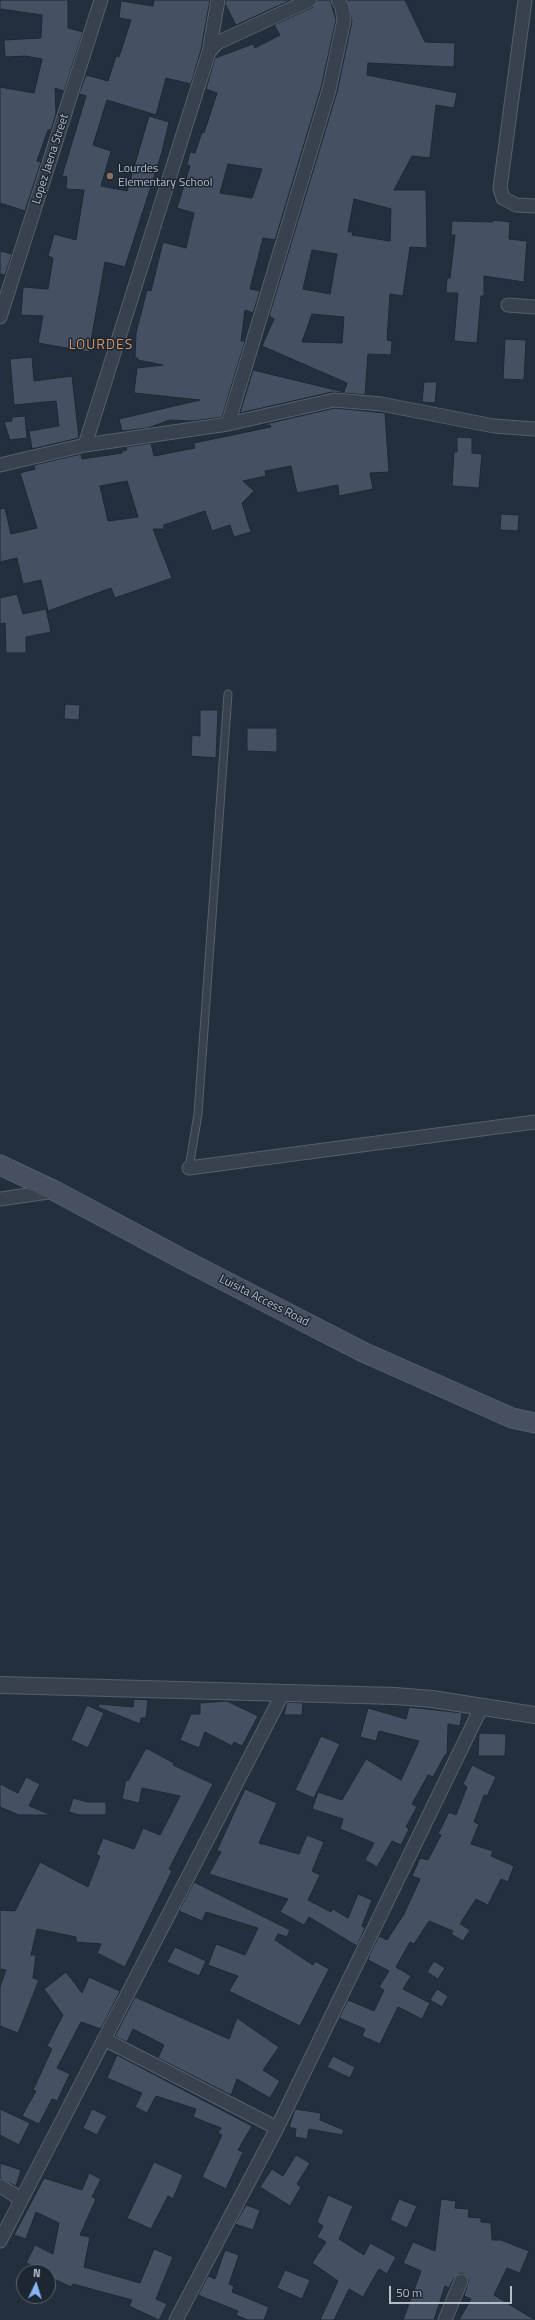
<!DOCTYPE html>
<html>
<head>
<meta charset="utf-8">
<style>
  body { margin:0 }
  #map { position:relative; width:535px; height:2320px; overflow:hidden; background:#242f3e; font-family:"Titillium Web",sans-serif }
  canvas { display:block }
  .north { position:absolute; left:16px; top:2264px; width:40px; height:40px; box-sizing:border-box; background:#1d2633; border:1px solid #59626f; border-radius:50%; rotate:4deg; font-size:11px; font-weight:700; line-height:16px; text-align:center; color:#b4bcc9 }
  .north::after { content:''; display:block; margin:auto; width:14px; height:18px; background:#8ab4f8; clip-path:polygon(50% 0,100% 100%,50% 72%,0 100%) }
  .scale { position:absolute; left:389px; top:2286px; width:123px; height:18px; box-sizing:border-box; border:2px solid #b4bcc9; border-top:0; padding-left:5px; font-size:12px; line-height:14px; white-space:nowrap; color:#b4bcc9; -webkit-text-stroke:3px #1d2633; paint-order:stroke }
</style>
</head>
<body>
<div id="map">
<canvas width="535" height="2320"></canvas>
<div class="north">N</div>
<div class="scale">50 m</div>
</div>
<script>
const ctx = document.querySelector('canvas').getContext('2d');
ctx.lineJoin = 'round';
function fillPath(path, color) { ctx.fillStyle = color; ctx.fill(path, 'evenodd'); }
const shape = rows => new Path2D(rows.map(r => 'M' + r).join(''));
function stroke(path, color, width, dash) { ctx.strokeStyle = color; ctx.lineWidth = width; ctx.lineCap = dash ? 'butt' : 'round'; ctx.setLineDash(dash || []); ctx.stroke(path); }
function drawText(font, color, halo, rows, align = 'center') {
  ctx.font = font + ' "Titillium Web",sans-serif'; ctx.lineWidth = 3; ctx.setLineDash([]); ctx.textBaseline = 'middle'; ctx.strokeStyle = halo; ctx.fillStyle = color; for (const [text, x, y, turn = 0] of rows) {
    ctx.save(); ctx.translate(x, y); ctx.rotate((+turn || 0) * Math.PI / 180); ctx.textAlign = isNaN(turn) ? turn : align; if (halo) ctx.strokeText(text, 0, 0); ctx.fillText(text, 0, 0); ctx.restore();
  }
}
const building = shape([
  [0,0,68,0,68,28,83,32,64,91,55,88,56,114,51,130,48,130,37,161,41,162,25,211,0,203,0,87,34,93,42,59,25,56,5,57,4,40,41,38,42,15,0,9,0,0],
  [154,0,210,0,201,50,191,84,166,78,156,115,107,100,93,145,111,151,101,186,127,191,149,116,169,122,162,152,125,267,105,262,89,352,38,343,43,316,21,315,23,287,48,289,53,258,48,256,54,234,76,240,84,190,66,189,67,177,62,176,86,96,79,94,86,75,108,81,116,56,119,57,131,20,119,18,121,1,153,6,154,0],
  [226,0,291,0,236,25,225,4,226,0],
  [318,0,330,0,336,20,321,88,275,240,263,238,250,289,260,291,253,313,245,310,241,341,245,341,222,417,193,421,170,420,148,428,122,431,119,419,200,400,134,393,137,368,163,365,138,360,138,358,135,358,136,333,147,290,151,291,163,242,186,248,194,213,177,208,190,166,187,165,190,152,195,153,202,132,204,133,217,93,206,89,215,58,253,44,255,48,280,35,274,25,313,7,318,0],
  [228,164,262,169,252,198,220,193,228,164],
  [347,0,405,0,425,42,455,43,454,67,368,63,367,75,457,93,454,108,436,105,430,158,412,156,394,190,426,190,427,248,410,247,403,296,390,294,387,340,392,341,391,355,368,354,365,395,332,392,240,413,253,370,344,392,347,383,262,346,274,319,269,316,337,92,352,21,347,0],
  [354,199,391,209,390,241,352,235,353,232,348,232,354,199],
  [312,250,337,254,330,294,303,289,312,250],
  [312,314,344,317,342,343,302,342,312,314],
  [493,220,510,222,509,239,527,241,524,282,484,276,484,296,481,296,477,343,454,341,458,293,446,293,447,278,450,278,455,235,451,235,452,221,493,222,493,220],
  [0,251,12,254,5,275,0,274,0,251],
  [505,339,526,340,524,380,503,379,505,339],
  [32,357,34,381,72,376,79,438,32,449,29,431,59,426,56,401,14,405,10,359,32,357],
  [424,382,437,382,435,403,422,402,424,382],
  [335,408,385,413,389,472,370,473,373,489,339,496,338,485,297,493,291,466,265,471,266,476,243,481,254,491,242,503,251,532,234,537,230,525,212,531,205,511,164,525,164,529,153,529,172,578,115,598,111,588,48,611,41,580,23,584,17,558,0,562,0,509,5,508,11,534,37,528,20,473,35,469,34,465,81,454,82,459,122,453,122,451,127,450,126,447,151,443,154,456,195,448,194,443,271,427,270,425,261,425,335,408],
  [127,481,138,517,108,521,100,486,127,481],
  [25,416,27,438,10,440,4,422,12,421,12,417,25,416],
  [457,437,472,438,472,453,482,454,479,488,452,486,454,452,457,452,457,437],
  [501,514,519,515,518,531,500,530,501,514],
  [17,594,23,614,46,609,51,632,26,637,26,653,6,653,5,623,0,624,0,598,17,594],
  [65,704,80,705,79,720,64,719,65,704],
  [200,710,218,710,216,758,191,756,192,735,200,736,200,710],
  [247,728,277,728,277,752,247,751,247,728],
  [134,1699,148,1700,146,1718,141,1718,140,1724,98,1707,99,1704,133,1707,134,1699],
  [227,1701,258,1716,242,1746,234,1742,232,1746,205,1732,199,1748,180,1740,191,1714,200,1714,200,1703,227,1701],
  [287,1702,303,1703,302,1715,284,1715,287,1702],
  [87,1705,104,1713,88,1748,71,1740,87,1705],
  [409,1707,462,1713,460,1726,448,1724,447,1755,445,1755,433,1777,428,1775,412,1804,417,1807,406,1827,409,1829,401,1845,392,1841,377,1867,365,1860,374,1843,340,1829,343,1819,312,1809,318,1792,342,1800,366,1759,401,1780,419,1741,379,1731,376,1741,360,1737,368,1708,406,1719,409,1707],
  [479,1733,506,1734,505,1756,478,1756,479,1733],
  [321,1736,340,1744,314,1798,295,1790,321,1736],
  [146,1748,174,1763,173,1765,213,1784,169,1869,172,1871,125,1967,97,1953,101,1944,76,1942,76,1937,37,1929,31,1955,36,1955,33,1978,39,1980,18,2033,0,2026,0,1987,6,1970,0,1969,0,1910,15,1911,40,1862,88,1887,100,1856,96,1855,103,1838,134,1849,143,1828,160,1835,180,1796,142,1788,139,1803,122,1799,126,1780,128,1781,146,1748],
  [472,1765,496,1777,487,1796,484,1795,474,1822,479,1824,471,1844,493,1851,491,1856,514,1866,508,1882,501,1879,488,1905,476,1899,460,1924,470,1930,463,1941,451,1934,453,1931,429,1921,414,1944,410,1942,396,1967,411,1976,403,1989,430,2003,422,2019,398,2007,380,2044,362,2036,365,2029,339,2018,348,2000,374,2011,384,1990,379,1987,389,1971,368,1960,370,1954,379,1936,387,1940,404,1914,420,1879,412,1876,420,1858,428,1860,441,1835,438,1834,449,1812,456,1815,467,1787,463,1784,472,1765],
  [26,1777,40,1784,29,1806,52,1815,19,1815,0,1807,0,1784,18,1793,26,1777],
  [245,1789,277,1803,259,1843,299,1854,307,1835,324,1842,312,1871,320,1875,308,1900,331,1912,333,1909,348,1918,358,1894,372,1900,362,1926,365,1928,357,1946,309,1917,304,1925,280,1912,288,1899,209,1874,221,1852,217,1850,245,1789],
  [73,1798,87,1802,106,1802,106,1815,79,1815,69,1812,73,1798],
  [194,1882,290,1930,287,1937,278,1934,275,1940,313,1965,315,1961,329,1969,300,2026,229,1991,238,1976,208,1965,216,1944,245,1955,258,1928,206,1912,202,1921,179,1911,194,1882],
  [175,1947,206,1961,199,1976,167,1962,175,1947],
  [434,1961,445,1968,438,1979,427,1972,434,1961],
  [66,1972,82,1993,89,1977,120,1991,101,2029,81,2022,57,2068,70,2074,57,2101,52,2099,39,2124,22,2116,36,2091,33,2090,52,2049,47,2046,63,2015,44,1989,66,1972],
  [437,1989,448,1996,442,2007,430,2000,437,1989],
  [135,1997,229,2039,237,2018,279,2047,263,2070,280,2081,270,2098,237,2079,231,2095,158,2058,164,2045,133,2029,127,2042,115,2036,135,1997],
  [117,2055,252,2126,238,2150,243,2152,226,2189,202,2177,222,2135,218,2133,221,2128,193,2117,196,2109,156,2096,147,2113,135,2107,142,2093,107,2078,117,2055],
  [333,2056,355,2067,350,2078,327,2067,333,2056],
  [0,2109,30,2123,19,2145,0,2135,0,2109],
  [92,2109,107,2116,97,2135,83,2128,92,2109],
  [295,2109,321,2113,320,2120,344,2130,342,2135,309,2129,307,2139,295,2137,296,2129,289,2127,295,2109],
  [296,2155,310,2163,297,2184,301,2187,290,2206,260,2187,272,2169,283,2176,296,2155],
  [154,2162,183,2175,173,2199,168,2196,151,2229,127,2218,154,2162],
  [0,2163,21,2170,16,2186,0,2178,0,2163],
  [89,2173,101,2179,92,2197,96,2199,80,2235,90,2237,84,2267,140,2283,154,2249,173,2257,156,2299,167,2304,159,2320,129,2306,132,2300,73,2284,71,2287,52,2278,53,2276,48,2272,26,2263,35,2245,53,2254,59,2223,36,2212,26,2239,14,2235,44,2178,82,2190,89,2173],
  [328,2195,353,2206,339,2239,364,2255,370,2243,396,2257,387,2274,379,2269,363,2297,349,2289,334,2320,320,2320,338,2281,312,2263,326,2242,317,2237,323,2226,317,2222,328,2195],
  [399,2199,417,2206,407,2228,390,2220,399,2199],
  [441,2199,456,2201,455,2208,469,2209,468,2217,481,2218,481,2222,491,2223,492,2240,501,2240,529,2251,520,2273,507,2268,494,2295,535,2320,459,2320,471,2299,464,2296,469,2280,464,2274,460,2273,454,2278,449,2288,445,2286,434,2320,403,2320,421,2271,403,2263,413,2242,435,2251,441,2199],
  [246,2205,260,2210,253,2230,235,2224,246,2205],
  [225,2250,239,2255,229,2284,234,2286,232,2292,269,2307,264,2320,248,2320,236,2315,238,2311,198,2295,208,2276,215,2279,225,2250],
  [285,2270,310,2280,302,2299,277,2288,285,2270]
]);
fillPath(building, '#455162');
stroke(building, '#1f2835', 1);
const service = shape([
  [189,1168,198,1114,228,694]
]);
const minor = shape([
  [525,0,500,188,503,198,516,205,535,206],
  [209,52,217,43,310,0],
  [508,305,535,307],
  [0,317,101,0],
  [228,424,329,90,344,20,342,7,338,0],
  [85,445,209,52,218,0],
  [0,465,85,445,228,424,334,400,381,404,494,426,535,429],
  [189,1168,535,1122],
  [0,1199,55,1191],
  [104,2039,277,2128],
  [0,2186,21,2199],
  [0,2241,283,1693],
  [176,2320,277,2128,482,1706],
  [445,2320,461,2281]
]);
const tertiary = shape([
  [0,1685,395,1696,432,1699,535,1715]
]);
const secondary = shape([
  [0,1165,55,1191,184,1260,363,1352,512,1418,535,1423]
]);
stroke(service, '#565f6c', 9);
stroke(minor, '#565f6c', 15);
stroke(tertiary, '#565f6c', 18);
stroke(secondary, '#565f6c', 21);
stroke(service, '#38414e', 7);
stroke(minor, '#38414e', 13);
stroke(tertiary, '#38414e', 16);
stroke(secondary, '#465061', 19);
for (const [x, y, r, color] of [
  [110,176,4,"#8d6e63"]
]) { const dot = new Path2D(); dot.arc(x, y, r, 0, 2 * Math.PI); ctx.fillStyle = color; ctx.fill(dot); stroke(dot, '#1d2633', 1.5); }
drawText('12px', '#b4bcc9', '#1d2633', [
  ["Lopez Jaena Street",51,159,-72],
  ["Luisita Access Road",264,1301,27]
]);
drawText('12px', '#b4bcc9', '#1d2633', [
  ["Lourdes",118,169],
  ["Elementary School",118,183]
], 'left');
ctx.letterSpacing = '1px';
drawText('14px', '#d59563', '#1d2633', [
  ["LOURDES",101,346]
]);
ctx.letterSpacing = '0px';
</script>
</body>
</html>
